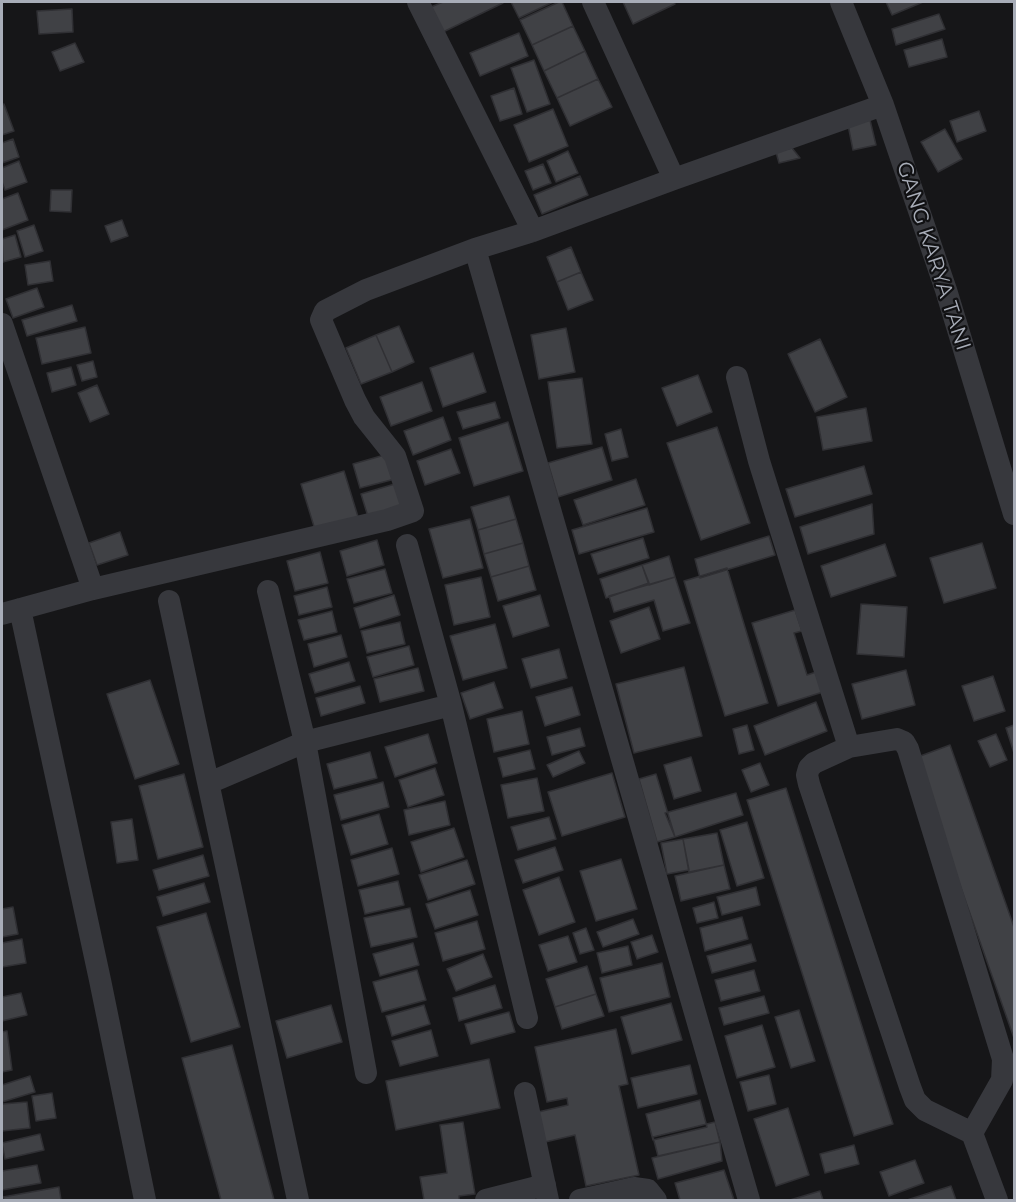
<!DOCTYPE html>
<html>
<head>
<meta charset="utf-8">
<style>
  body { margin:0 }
  #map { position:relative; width:1016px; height:1202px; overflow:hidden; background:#161618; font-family:Montserrat,sans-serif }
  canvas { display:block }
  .frame { position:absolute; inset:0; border:3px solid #a8adb8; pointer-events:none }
</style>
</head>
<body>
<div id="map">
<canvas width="1016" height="1202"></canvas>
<div class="frame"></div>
</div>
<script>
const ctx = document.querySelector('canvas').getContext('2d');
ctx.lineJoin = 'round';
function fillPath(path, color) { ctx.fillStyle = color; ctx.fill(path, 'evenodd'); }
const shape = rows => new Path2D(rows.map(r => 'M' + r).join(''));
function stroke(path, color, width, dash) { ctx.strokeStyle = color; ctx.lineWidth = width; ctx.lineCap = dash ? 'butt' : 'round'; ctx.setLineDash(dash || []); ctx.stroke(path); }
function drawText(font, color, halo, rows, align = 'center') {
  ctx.font = font + ' Montserrat,sans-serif'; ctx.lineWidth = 4.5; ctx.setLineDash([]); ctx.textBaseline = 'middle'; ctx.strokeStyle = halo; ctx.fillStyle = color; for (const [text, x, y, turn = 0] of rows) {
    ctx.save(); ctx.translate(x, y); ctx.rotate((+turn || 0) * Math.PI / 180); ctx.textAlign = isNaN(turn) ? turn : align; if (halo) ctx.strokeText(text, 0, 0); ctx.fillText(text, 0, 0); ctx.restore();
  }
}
const building = shape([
  [443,2,502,2,503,3,443,32,431,7,443,2],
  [511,2,553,2,519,18,511,2],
  [559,2,562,2,573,26,532,45,520,20,559,2],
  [623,2,674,2,675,4,633,24,623,2],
  [886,2,923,2,892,15,886,2],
  [72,9,73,32,39,34,37,11,72,9],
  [939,14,945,29,896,45,892,29,939,14],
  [573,26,585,51,544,71,532,45,573,26],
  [519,33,528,56,480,76,470,53,519,33],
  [942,39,947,57,909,67,904,50,942,39],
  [75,43,84,62,60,71,52,52,75,43],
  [585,51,598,79,557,98,544,71,585,51],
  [534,60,550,104,527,112,511,68,534,60],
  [598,79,612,107,570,126,557,98,598,79],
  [514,88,522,114,500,121,491,96,514,88],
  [4,104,14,131,2,135,2,105,4,104],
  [553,109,568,146,529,162,514,125,553,109],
  [979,111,986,131,957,142,950,121,979,111],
  [870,120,876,145,853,150,848,125,870,120],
  [945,129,962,159,938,172,921,142,945,129],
  [13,139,19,157,2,163,2,143,13,139],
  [792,148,800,158,779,163,776,152,792,148],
  [568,151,578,173,556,182,547,161,568,151],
  [19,161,27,182,5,190,2,182,2,168,19,161],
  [543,164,551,183,533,190,525,171,543,164],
  [580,176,588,195,542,214,534,195,580,176],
  [51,190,72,190,71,212,50,211,51,190],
  [18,193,28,220,2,230,2,199,18,193],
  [122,220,128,236,111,242,105,226,122,220],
  [34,225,43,251,25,257,17,231,34,225],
  [15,235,21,257,3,262,2,239,15,235],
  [571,247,581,272,557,282,547,257,571,247],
  [50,261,53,281,28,285,25,265,50,261],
  [581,272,593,300,568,310,557,282,581,272],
  [37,288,44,307,13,318,6,299,37,288],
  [72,305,77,321,27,336,22,320,72,305],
  [399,326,414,362,392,372,376,335,399,326],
  [85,327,91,353,42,364,36,338,85,327],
  [566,328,575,372,539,379,531,335,566,328],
  [376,335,392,372,361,384,346,348,376,335],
  [820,339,847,397,815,412,788,354,820,339],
  [473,353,486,392,443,407,430,368,473,353],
  [93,361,97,377,82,381,77,365,93,361],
  [71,367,76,385,52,392,47,373,71,367],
  [698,375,712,412,677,426,662,388,698,375],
  [582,378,592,444,557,448,548,382,582,378],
  [422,382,432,411,391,426,380,397,422,382],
  [97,385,109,414,90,422,78,393,97,385],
  [495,402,500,418,463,429,457,412,495,402],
  [866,408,872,441,823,450,817,417,866,408],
  [443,417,451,440,413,455,404,431,443,417],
  [508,422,523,471,474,486,459,438,508,422],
  [717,427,750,523,701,540,667,443,717,427],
  [621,429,628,457,612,461,605,434,621,429],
  [602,447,612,480,558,497,548,463,602,447],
  [451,449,460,473,425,485,417,461,451,449],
  [388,454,395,479,360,488,353,464,388,454],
  [864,466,872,494,795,517,786,489,864,466],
  [344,471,359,520,316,533,301,484,344,471],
  [636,479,645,505,583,525,574,500,636,479],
  [398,483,406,510,369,520,361,494,398,483],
  [509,496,516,519,478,530,471,507,509,496],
  [872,504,874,534,808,554,800,527,872,504],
  [647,508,654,532,579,554,572,530,647,508],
  [470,519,483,568,443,578,429,529,470,519],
  [516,519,523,543,484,554,478,530,516,519],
  [120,532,128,555,97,565,89,543,120,532],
  [769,536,775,555,700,578,695,559,769,536],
  [643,538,649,558,598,574,591,554,643,538],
  [377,540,384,565,347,576,340,551,377,540],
  [523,543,529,566,491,577,484,554,523,543],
  [982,543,996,588,944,603,930,558,982,543],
  [885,544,896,576,831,597,821,566,885,544],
  [320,552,328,583,295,591,287,561,320,552],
  [669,556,675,577,649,585,642,565,669,556],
  [642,565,649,583,606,598,600,579,642,565],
  [529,566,536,590,498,601,491,577,529,566],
  [727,568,768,703,725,716,684,581,727,568],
  [385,569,392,593,354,603,347,579,385,569],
  [481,577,490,617,454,625,445,585,481,577],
  [675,577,690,623,663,631,654,600,614,612,609,596,675,577],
  [327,587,332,607,299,615,294,596,327,587],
  [394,595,400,615,360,628,354,608,394,595],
  [540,595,549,626,513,637,503,606,540,595],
  [861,604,907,607,904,657,857,654,861,604],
  [649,607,660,639,621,653,610,621,649,607],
  [795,610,802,631,794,633,807,675,816,672,823,692,778,706,752,623,795,610],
  [332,611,337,632,304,640,298,620,332,611],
  [400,622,405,644,367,653,361,631,400,622],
  [495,624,507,668,463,680,450,636,495,624],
  [341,635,347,657,314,667,308,644,341,635],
  [409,646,414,665,373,677,367,657,409,646],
  [559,649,567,678,531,688,522,659,559,649],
  [349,662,355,681,315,693,309,674,349,662],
  [684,667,702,736,634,753,616,684,684,667],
  [418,668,424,691,380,702,374,679,418,668],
  [906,670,915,705,862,719,852,684,906,670],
  [993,676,1005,711,974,721,962,686,993,676],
  [150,680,179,764,135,779,107,694,150,680],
  [494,682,503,708,470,719,461,693,494,682],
  [360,686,365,703,321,716,316,698,360,686],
  [572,687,580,715,545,726,536,697,572,687],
  [816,702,827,731,765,755,754,726,816,702],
  [522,711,529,744,494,752,487,719,522,711],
  [747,725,754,750,739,754,733,729,747,725],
  [1014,725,1014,753,1006,728,1014,725],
  [580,728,585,746,552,755,547,737,580,728],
  [428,734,437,763,395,777,385,747,428,734],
  [996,734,1007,760,990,767,978,741,996,734],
  [950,745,1014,927,1014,1038,915,758,950,745],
  [530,750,535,769,503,777,498,758,530,750],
  [579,751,585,763,553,777,547,765,579,751],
  [370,752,377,778,334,789,327,764,370,752],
  [691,757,701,791,674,799,664,765,691,757],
  [760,763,769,785,751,792,742,770,760,763],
  [435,768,444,795,408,807,399,780,435,768],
  [612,773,625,817,562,836,548,792,612,773],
  [184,774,203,847,158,859,139,786,184,774],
  [656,774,675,837,657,842,639,779,656,774],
  [537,778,544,811,508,818,501,785,537,778],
  [383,782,389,807,341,820,334,795,383,782],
  [786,788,893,1124,854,1136,747,800,786,788],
  [736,793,743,815,675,837,665,813,736,793],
  [445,801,450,825,409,835,404,810,445,801],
  [379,814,388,844,351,855,342,825,379,814],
  [549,817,556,839,518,850,511,827,549,817],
  [132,819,138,860,117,863,111,822,132,819],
  [747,822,764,878,737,886,720,830,747,822],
  [454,828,464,857,421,872,411,842,454,828],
  [717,833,724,865,689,872,683,839,717,833],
  [683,839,689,870,667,874,661,843,683,839],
  [555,847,563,870,523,883,515,860,555,847],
  [392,848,399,874,358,886,351,860,392,848],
  [203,855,209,876,159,890,153,870,203,855],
  [621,859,637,909,596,921,580,871,621,859],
  [467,860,475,884,428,900,419,875,467,860],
  [724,865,730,889,681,901,675,876,724,865],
  [559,877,575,922,539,935,523,890,559,877],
  [398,881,404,905,365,914,359,890,398,881],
  [204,883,210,902,163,916,157,897,204,883],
  [756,887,760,905,722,915,717,897,756,887],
  [470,890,478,915,435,929,426,904,470,890],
  [714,902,718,918,697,923,693,908,714,902],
  [13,907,18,934,2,937,2,909,13,907],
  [410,908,417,937,371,947,364,918,410,908],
  [206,913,240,1027,191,1042,157,927,206,913],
  [742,917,748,939,705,951,700,928,742,917],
  [633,919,639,934,603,947,597,932,633,919],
  [477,921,485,949,443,961,435,933,477,921],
  [586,928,594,950,580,954,573,933,586,928],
  [652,935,658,952,637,959,631,942,652,935],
  [568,936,577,962,548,971,539,945,568,936],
  [22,939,26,963,2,967,2,943,22,939],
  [413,943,419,965,380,976,373,954,413,943],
  [751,944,756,961,712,973,707,956,751,944],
  [628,946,632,965,602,973,597,953,628,946],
  [483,954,492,977,456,991,447,969,483,954],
  [662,963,670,997,609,1012,600,978,662,963],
  [587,966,596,994,555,1007,546,979,587,966],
  [417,970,426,1000,382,1012,373,982,417,970],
  [754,970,760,991,721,1001,715,980,754,970],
  [495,985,502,1008,459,1021,453,998,495,985],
  [21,993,27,1015,2,1021,2,997,21,993],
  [596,994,604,1016,562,1029,555,1007,596,994],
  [764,996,769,1013,724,1025,719,1008,764,996],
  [671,1003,682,1040,632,1054,621,1017,671,1003],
  [331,1005,342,1042,287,1058,276,1021,331,1005],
  [424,1005,430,1024,392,1036,386,1016,424,1005],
  [799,1010,815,1061,791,1068,775,1017,799,1010],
  [509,1012,515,1032,471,1044,465,1024,509,1012],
  [762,1025,775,1067,737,1078,725,1036,762,1025],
  [616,1029,628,1084,619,1086,639,1175,586,1186,575,1135,541,1143,534,1113,568,1105,567,1098,547,1102,535,1047,616,1029],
  [431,1030,438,1056,400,1066,392,1041,431,1030],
  [7,1031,12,1070,2,1072,2,1032,7,1031],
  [232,1045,274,1200,221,1200,182,1058,232,1045],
  [489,1059,500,1108,396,1130,386,1081,489,1059],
  [690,1065,697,1094,638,1108,631,1078,690,1065],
  [769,1075,776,1104,748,1111,740,1082,769,1075],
  [30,1076,35,1092,2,1102,2,1085,30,1076],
  [52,1093,56,1118,36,1121,32,1096,52,1093],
  [700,1100,707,1127,653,1140,646,1114,700,1100],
  [27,1102,30,1128,2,1131,2,1104,27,1102],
  [788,1108,809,1175,776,1186,754,1119,788,1108],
  [463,1122,475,1194,459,1196,459,1200,424,1200,420,1177,447,1173,440,1125,463,1122],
  [715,1122,720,1142,658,1156,653,1137,715,1122],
  [40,1134,44,1150,5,1159,2,1143,40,1134],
  [720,1142,722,1161,658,1179,652,1158,720,1142],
  [854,1145,859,1164,825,1173,820,1154,854,1145],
  [915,1160,924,1183,889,1196,880,1172,915,1160],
  [37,1165,41,1183,2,1190,2,1171,37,1165],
  [724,1170,734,1200,680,1200,675,1183,724,1170],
  [951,1186,956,1200,907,1200,951,1186],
  [59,1187,61,1200,4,1200,3,1197,59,1187],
  [820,1191,823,1200,790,1200,820,1191]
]);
fillPath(building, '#404145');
stroke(building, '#303034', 1.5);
stroke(shape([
  [418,2,533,231],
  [593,2,674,179],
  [841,2,883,105,946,290,1014,514],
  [475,249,749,1200],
  [2,324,93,589],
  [737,377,759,461,849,747,814,763,809,768,807,775,809,784,910,1087,915,1100,925,1110,972,1133,997,1200],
  [407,545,451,705,527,1018],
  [268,591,305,742,366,1073],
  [169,601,298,1200],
  [20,609,100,980,145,1200],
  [2,614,93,589,387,520,413,511,395,456,364,417,355,400,321,320,325,311,366,290,475,249,533,231,674,179,883,105],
  [849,747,897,739,904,742,908,749,1003,1059,1002,1080,972,1133],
  [209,783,305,742,451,705],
  [525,1093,548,1200],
  [486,1200,545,1185],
  [580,1200,634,1188,648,1190,656,1200]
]), '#37383d', 22);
drawText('21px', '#a8adb8', '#111113', [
  ["GANG KARYA TANI",933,256,72]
]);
</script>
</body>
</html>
